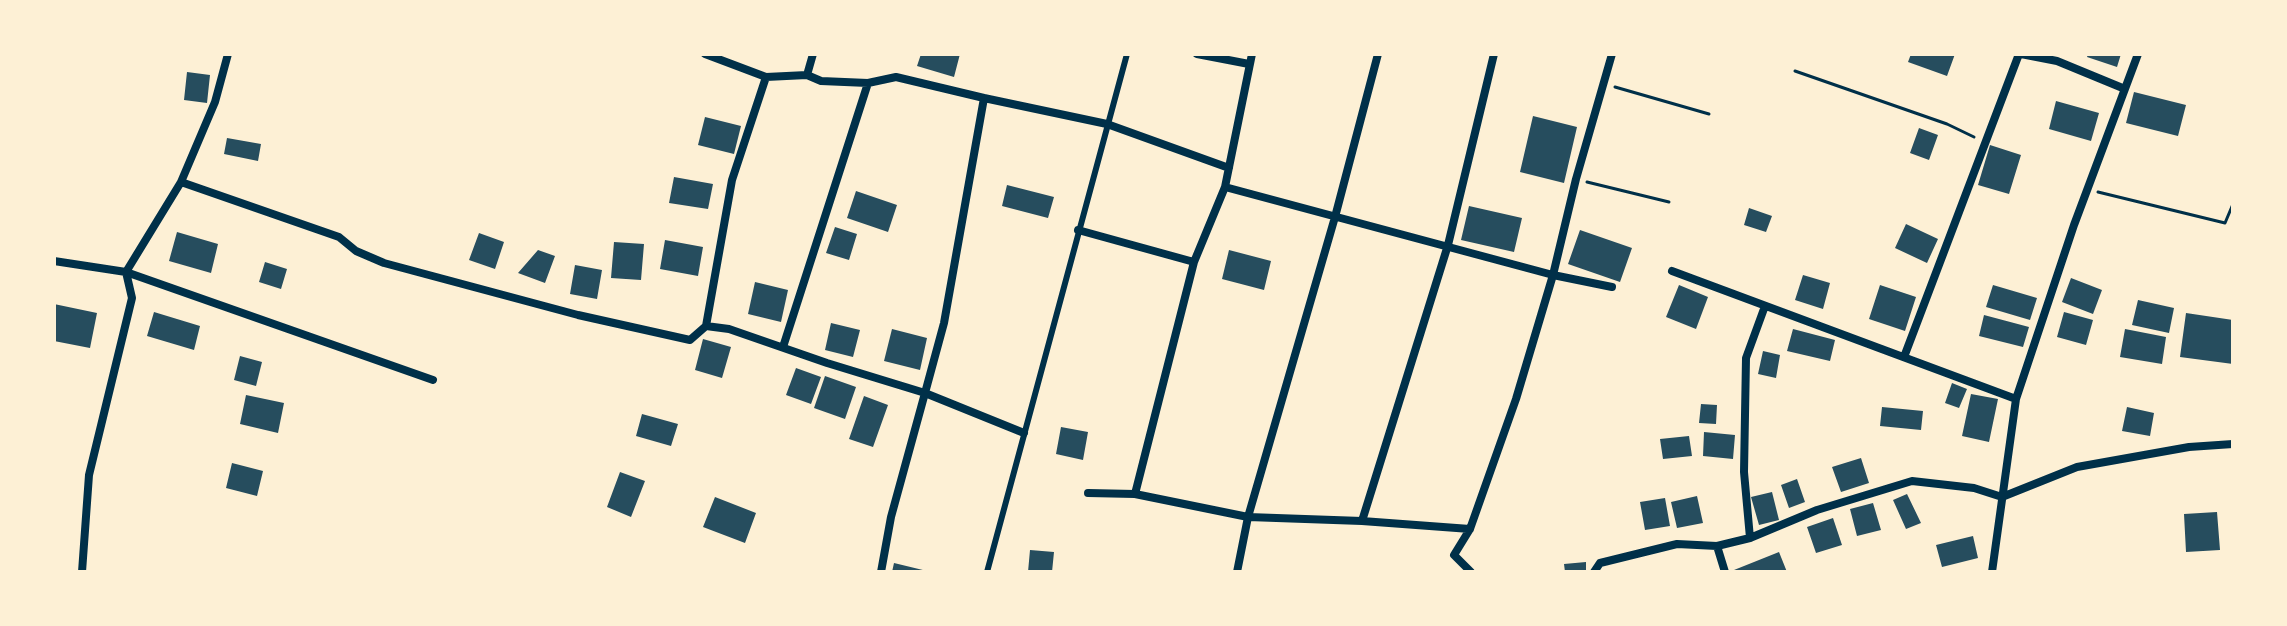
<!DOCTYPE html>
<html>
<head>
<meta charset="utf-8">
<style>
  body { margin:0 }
  #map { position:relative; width:2287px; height:626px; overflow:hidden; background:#fdf0d5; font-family:Jost,sans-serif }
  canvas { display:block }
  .frame { position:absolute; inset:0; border:56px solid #fdf0d5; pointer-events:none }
</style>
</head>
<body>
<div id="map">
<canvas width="2287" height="626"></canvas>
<div class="frame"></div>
</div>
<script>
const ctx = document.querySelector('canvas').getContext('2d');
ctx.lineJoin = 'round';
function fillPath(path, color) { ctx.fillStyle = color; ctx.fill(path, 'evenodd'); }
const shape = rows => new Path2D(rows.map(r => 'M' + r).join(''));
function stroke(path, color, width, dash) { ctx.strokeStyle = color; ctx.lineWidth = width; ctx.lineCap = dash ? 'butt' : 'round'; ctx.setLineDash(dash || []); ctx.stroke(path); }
fillPath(shape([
  [921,54,960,54,954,77,917,66],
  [1911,54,1955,54,1947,76,1908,62],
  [2088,54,2121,54,2117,67,2087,57],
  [187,72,210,75,207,103,184,100],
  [2134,92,2186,105,2178,136,2126,123],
  [2056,101,2099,113,2091,141,2049,129],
  [1533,116,1577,127,1564,183,1520,172],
  [705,117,741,126,734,154,698,145],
  [1919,128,1938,135,1929,160,1910,153],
  [227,138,261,144,258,161,224,154],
  [1990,145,2021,155,2009,194,1978,185],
  [674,177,713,184,708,209,669,203],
  [1007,185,1054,197,1048,218,1002,206],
  [856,191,897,205,888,232,847,218],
  [1469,206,1522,218,1514,252,1461,240],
  [1749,208,1772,216,1766,232,1744,225],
  [1906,224,1938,239,1927,263,1895,248],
  [835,227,857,234,849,260,826,253],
  [1580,230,1632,248,1620,282,1568,264],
  [177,232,218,244,211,273,169,261],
  [479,233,504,242,495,269,469,260],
  [665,240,703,247,698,276,660,269],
  [614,242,644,244,641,280,611,278],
  [538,250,555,256,545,283,518,273],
  [1229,250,1271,261,1264,290,1222,279],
  [265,262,287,269,281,289,259,282],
  [575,265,602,270,597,299,570,294],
  [1803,275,1830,283,1823,309,1795,300],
  [2071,278,2102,290,2093,314,2062,302],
  [755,282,788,290,781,322,748,314],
  [1679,285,1708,297,1696,329,1666,317],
  [1880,285,1916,297,1905,331,1869,319],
  [1993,285,2037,298,2030,320,1986,307],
  [2138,300,2174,308,2169,333,2132,325],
  [54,304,97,313,90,348,54,341],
  [154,312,200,326,194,350,147,336],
  [2064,312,2093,320,2086,345,2057,337],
  [2186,313,2233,320,2233,364,2180,357],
  [1984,315,2029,327,2023,347,1979,336],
  [831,323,860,330,853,357,825,350],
  [892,329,927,338,920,370,884,361],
  [1793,329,1835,340,1830,361,1787,351],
  [2125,329,2166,337,2162,364,2120,357],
  [703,339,731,347,722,378,695,370],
  [1763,351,1780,355,1776,378,1758,374],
  [240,356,262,362,256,386,234,380],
  [796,368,821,377,811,404,786,395],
  [825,376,856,387,845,419,814,408],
  [1952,383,1967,389,1959,408,1945,403],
  [1971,394,1998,399,1989,442,1962,436],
  [246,395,284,403,278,433,240,424],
  [864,396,888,405,873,447,849,439],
  [1701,404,1717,405,1716,424,1699,423],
  [1882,407,1923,411,1921,430,1880,426],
  [2127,407,2154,413,2150,436,2122,431],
  [642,414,678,424,671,446,636,436],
  [1061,427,1088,432,1083,460,1056,454],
  [1704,432,1735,435,1733,459,1703,456],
  [1689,436,1692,456,1663,459,1660,439],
  [1861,458,1869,483,1841,492,1832,467],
  [232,463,263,471,257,496,226,488],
  [620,472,645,481,631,517,607,507],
  [1797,479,1805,502,1789,508,1781,485],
  [1772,492,1779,520,1759,525,1751,497],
  [1907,494,1921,523,1906,529,1893,500],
  [1697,496,1703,523,1677,528,1671,502],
  [715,497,756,513,745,543,703,527],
  [1665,498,1670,526,1645,530,1640,502],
  [1873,503,1881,530,1857,536,1850,509],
  [2217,512,2220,550,2186,552,2184,514],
  [1833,518,1842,545,1816,553,1807,527],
  [1973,536,1978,558,1942,567,1936,545],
  [1030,550,1054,552,1052,572,1028,572],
  [1779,552,1787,572,1729,572],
  [1586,562,1586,572,1565,572,1564,564],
  [894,563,927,571,927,572,892,572]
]), '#264d5e');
stroke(shape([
  [1795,71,1947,124,1974,137],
  [1615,87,1709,114],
  [1587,182,1669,202],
  [2098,192,2225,223,2233,204]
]), '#003049', 3);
stroke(shape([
  [987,572,1127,54]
]), '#003049', 6);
stroke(shape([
  [705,54,766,77],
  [1197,54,1249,64],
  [2021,54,2057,61,2125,89],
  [807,75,813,54],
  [984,98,1107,124,1229,168],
  [181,182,215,102,228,54],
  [1225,187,1553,275,1612,287],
  [1078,230,1194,262],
  [54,261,126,272,433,380],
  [1672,271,2016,399],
  [706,326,732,180,766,77,807,75,821,81,868,83],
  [783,347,868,83,896,77,984,98,944,323,925,393,1024,433],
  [1904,357,2019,54],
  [1088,493,1135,494,1248,517,1362,521,1470,529],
  [1135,494,1194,262,1225,187,1252,54],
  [1362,521,1448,245,1494,54],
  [1750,538,1744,472,1746,358,1765,306],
  [82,572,89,475,132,298,126,272,181,182,339,237,356,251,384,263,578,315,690,340,706,326,729,329,827,363,925,393,891,517,881,572],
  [1237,572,1248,517,1335,217,1378,54],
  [1471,572,1454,555,1470,529,1516,399,1553,275,1576,179,1612,54],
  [1594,572,1600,563,1677,544,1717,546],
  [1725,572,1717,546,1750,538,1817,510,1912,481,1974,488,2002,497,2077,467,2189,447,2233,444],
  [1992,572,2016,399,2074,225,2138,54]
]), '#003049', 8);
</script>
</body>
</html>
